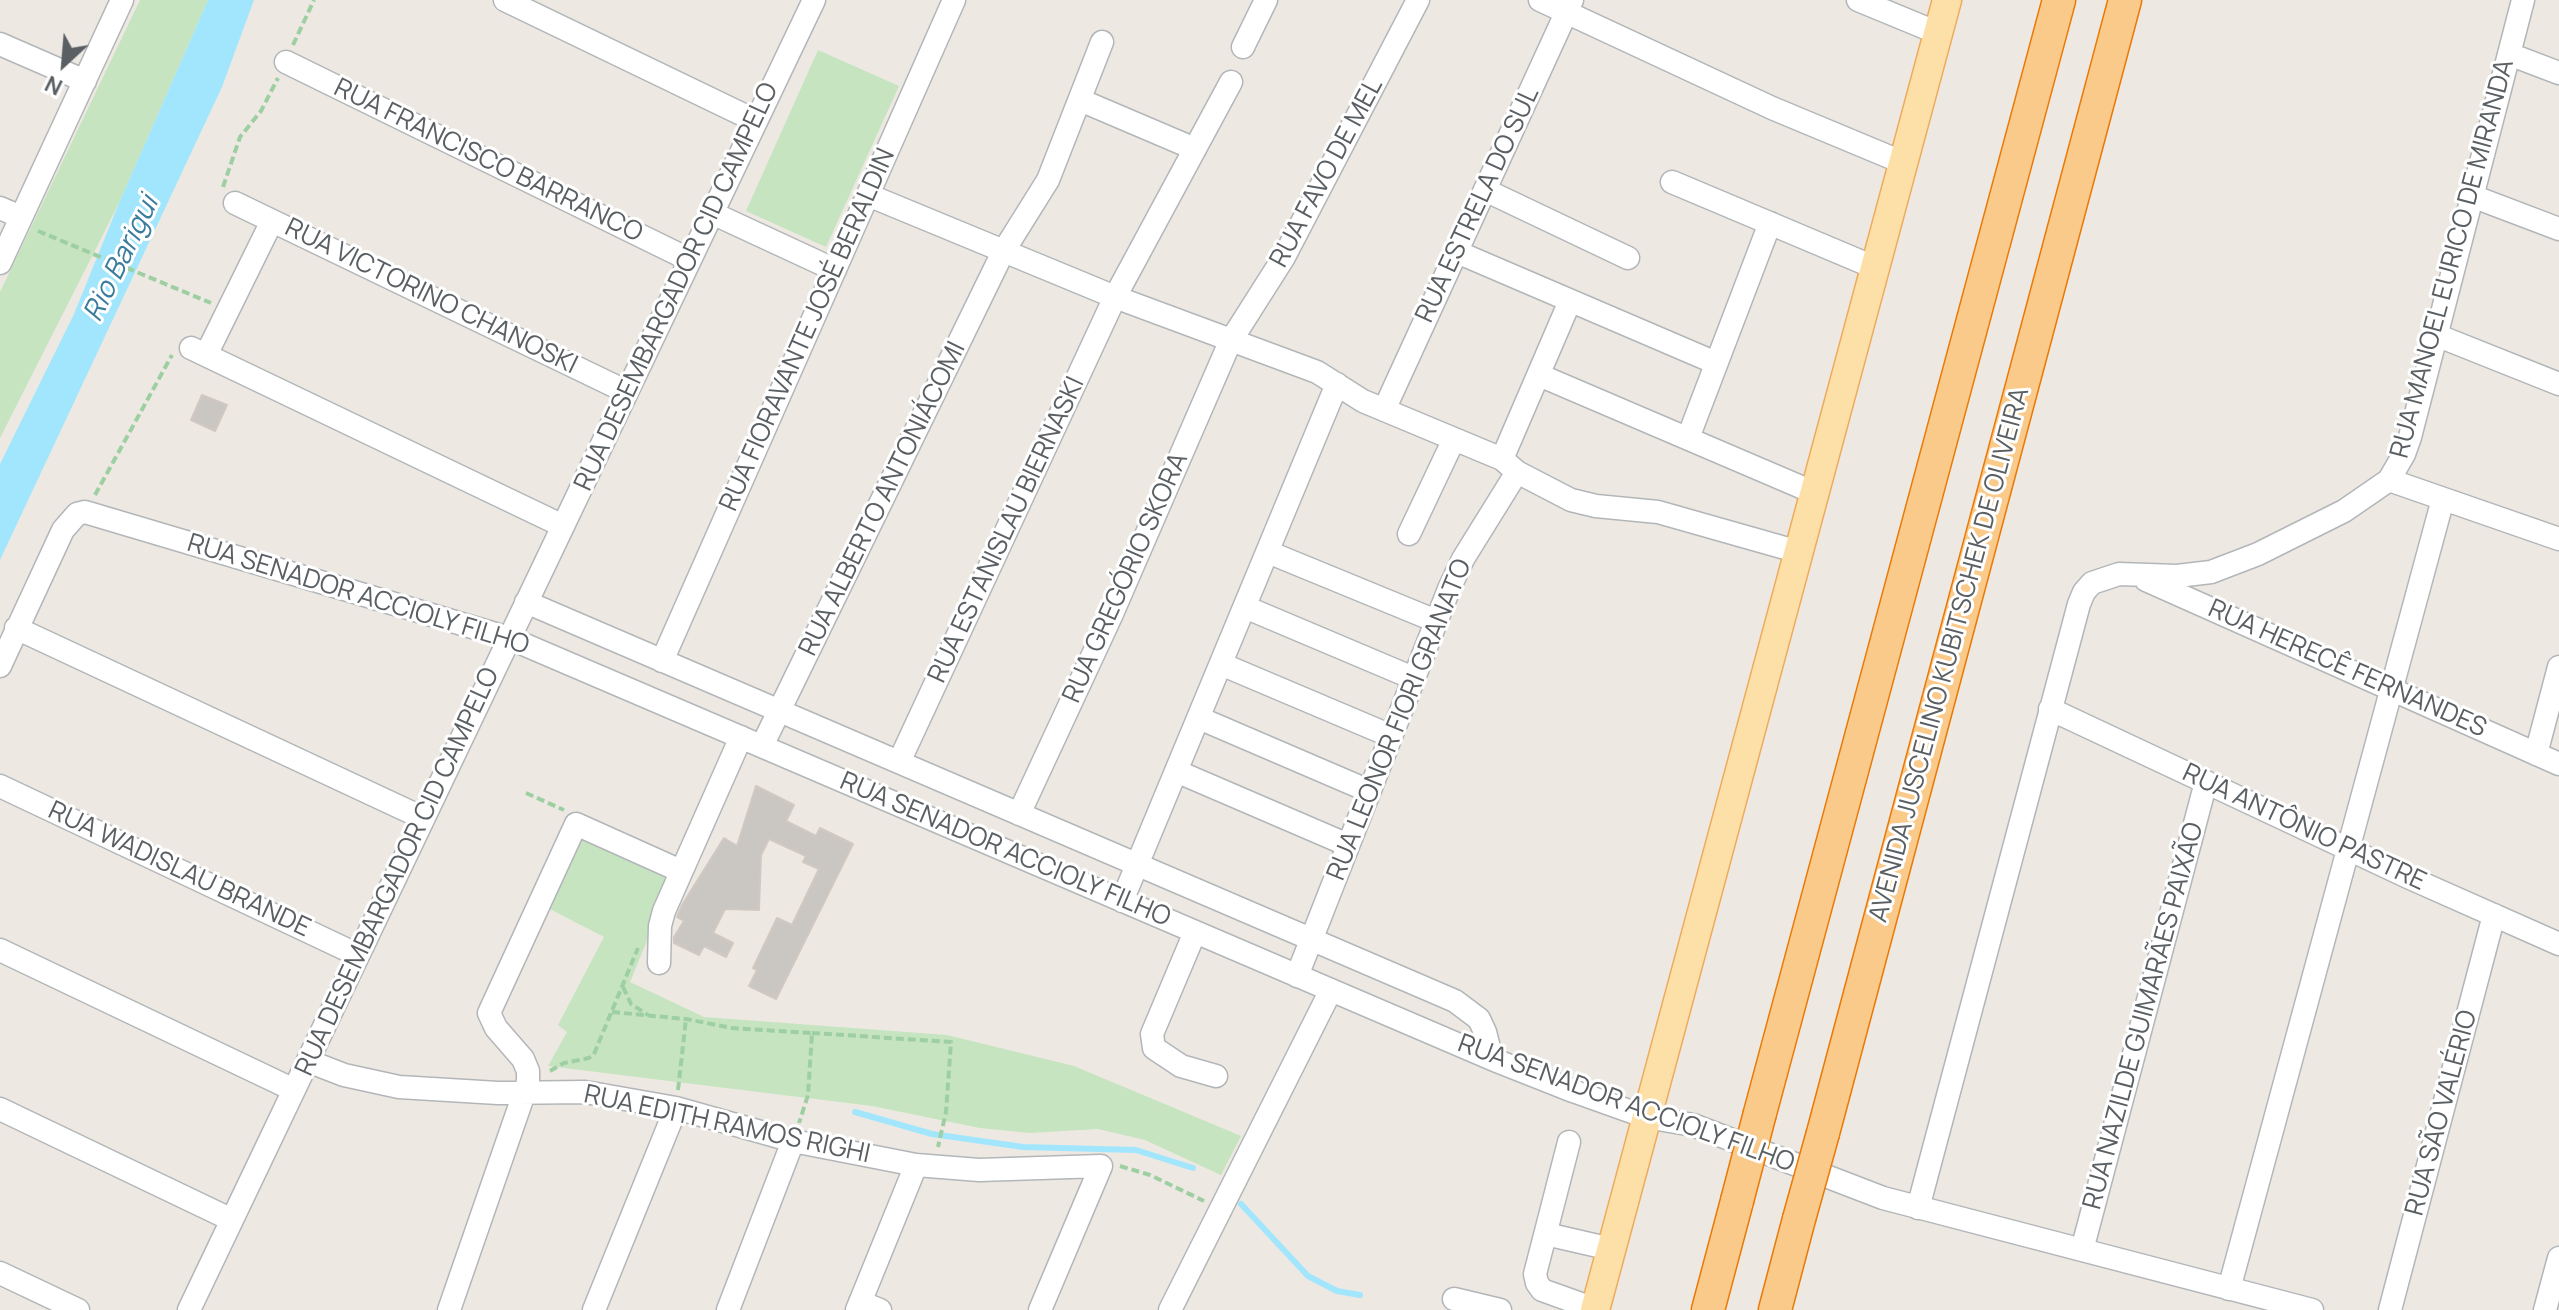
<!DOCTYPE html>
<html>
<head>
<meta charset="utf-8">
<style>
  body { margin:0 }
  #map { position:relative; width:2559px; height:1310px; overflow:hidden; background:#ede9e2; font-family:Manrope,sans-serif }
  canvas { display:block }
  .north { position:absolute; left:24px; top:24px; width:80px; height:80px; -webkit-text-stroke:6px #fff; paint-order:stroke; rotate:206deg; font-size:22px; font-weight:700; line-height:32px; text-align:center; color:#5a5f63 }
  .north::after { content:''; display:block; margin:auto; width:28px; height:36px; background:#5a5f63; clip-path:polygon(50% 0,100% 100%,50% 72%,0 100%) }
</style>
</head>
<body>
<div id="map">
<canvas width="2559" height="1310"></canvas>
<div class="north">N</div>
</div>
<script>
const ctx = document.querySelector('canvas').getContext('2d');
ctx.lineJoin = 'round';
function fillPath(path, color) { ctx.fillStyle = color; ctx.fill(path, 'evenodd'); }
const shape = rows => new Path2D(rows.map(r => 'M' + r).join(''));
function stroke(path, color, width, dash) { ctx.strokeStyle = color; ctx.lineWidth = width; ctx.lineCap = dash ? 'butt' : 'round'; ctx.setLineDash(dash || []); ctx.stroke(path); }
function drawText(font, color, halo, rows, align = 'center') {
  ctx.font = font + ' Manrope,sans-serif'; ctx.lineWidth = 6; ctx.setLineDash([]); ctx.textBaseline = 'middle'; ctx.strokeStyle = halo; ctx.fillStyle = color; for (const [text, x, y, turn = 0] of rows) {
    ctx.save(); ctx.translate(x, y); ctx.rotate((+turn || 0) * Math.PI / 180); ctx.textAlign = isNaN(turn) ? turn : align; if (halo) ctx.strokeText(text, 0, 0); ctx.fillText(text, 0, 0); ctx.restore();
  }
}
fillPath(shape([
  [140,0,208,0,119,203,0,438,0,292],
  [818,50,899,86,826,247,746,211],
  [581,836,673,878,630,982,704,1017,947,1035,1074,1066,1241,1136,1221,1175,1145,1140,1098,1129,1029,1133,980,1128,872,1106,548,1066,567,1032,558,1025,604,937,546,907]
]), '#c5e4bf');
fillPath(shape([
  [208,0,254,0,222,87,0,560,0,464,74,314,119,203]
]), '#a2e6fd');
stroke(shape([
  [855,1112,932,1134,1023,1147,1136,1150,1193,1168],
  [1241,1204,1308,1276,1337,1291,1360,1295]
]), '#a2e6fd', 6);
const building = shape([
  [202,395,227,405,215,431,191,420,202,395],
  [756,786,794,805,786,821,816,836,820,828,853,844,776,999,749,986,757,970,753,968,777,918,792,925,819,869,803,862,806,856,769,839,761,855,759,910,725,909,713,933,733,943,726,957,704,946,699,955,674,943,674,937,684,921,677,917,682,905,724,838,737,846,756,786]
]);
fillPath(building, '#cac6c1');
stroke(building, '#d1c9c1', 2);
const minor = shape([
  [505,0,756,121],
  [1540,0,1772,108,1904,163],
  [1858,0,1938,33],
  [0,44,85,81],
  [1243,47,1266,0],
  [2509,54,2559,73],
  [286,62,690,260],
  [1080,100,1195,149],
  [1672,182,1876,268],
  [1485,190,1628,258],
  [868,195,1115,297,1317,372,1363,401,1502,459,1517,472,1571,500,1596,506,1658,512,1799,552],
  [2472,196,2559,229],
  [235,203,627,392],
  [0,208,21,217],
  [712,213,835,270],
  [1457,252,1716,363],
  [0,263,122,0],
  [2436,335,2559,384],
  [191,348,563,526],
  [206,355,272,221],
  [1539,375,1815,493],
  [1384,410,1572,0],
  [1688,438,1770,223],
  [1502,459,1570,301],
  [2389,480,2559,539],
  [1409,534,1454,439],
  [1268,552,1436,621],
  [2146,580,2559,764],
  [526,602,1455,1001,1479,1019,1485,1032,1492,1059],
  [1245,607,1413,678],
  [16,628,423,818],
  [662,661,954,0],
  [1221,664,1391,736],
  [0,666,63,530,77,514,85,512,509,638,1492,1059,1573,1091,1646,1117,1693,1125,1883,1198,2312,1310],
  [2050,709,2410,878,2559,944],
  [1199,718,1369,791],
  [762,746,1003,252,1048,180,1102,42],
  [2536,754,2559,667],
  [899,762,1115,297,1231,82],
  [1176,771,1348,845],
  [0,786,358,955],
  [1019,814,1111,616,1230,342,1284,257,1418,0],
  [1122,901,1337,384],
  [1195,932,1152,1034,1154,1048,1181,1066,1216,1076],
  [0,950,294,1090],
  [659,963,660,926,664,911,741,737],
  [1297,976,1449,589,1463,559,1517,472],
  [308,1061,344,1075,399,1087,498,1093,585,1092,676,1108,793,1141,916,1165,979,1170,1101,1166,1040,1310],
  [0,1109,232,1220],
  [1569,1142,1535,1274,1537,1283,1542,1290,1595,1309],
  [1918,1208,2079,604,2084,592,2092,583,2119,574,2177,576,2211,572,2258,554,2344,511,2389,480,2404,454,2410,437,2523,0],
  [1546,1234,1611,1249],
  [2082,1250,2206,782],
  [0,1273,78,1310],
  [2229,1289,2443,499],
  [1454,1299,1500,1310],
  [860,1302,880,1310],
  [189,1310,814,0],
  [449,1310,528,1082,528,1071,523,1059,496,1028,489,1013,576,824,674,868],
  [594,1310,676,1108],
  [728,1310,793,1141],
  [857,1310,916,1165],
  [1170,1310,1331,990],
  [2390,1310,2494,915],
  [2545,1310,2559,1258]
]);
const major = shape([
  [1595,1310,1947,0]
]);
const highway = shape([
  [1760,1113,2059,0],
  [1823,1133,2125,0],
  [1708,1310,1737,1201],
  [1775,1310,1799,1219]
]);
stroke(minor, '#b3b6b9', 25);
stroke(major, '#eeaa5a', 31);
stroke(highway, '#ea7905', 35);
stroke(shape([
  [293,45,314,0],
  [223,187,240,137,261,111,278,78],
  [38,231,211,303],
  [95,495,172,355],
  [526,793,564,810],
  [623,987,631,1004,648,1015],
  [612,1012,686,1019,732,1028,812,1033,808,1095,799,1123],
  [812,1033,951,1042,946,1112,938,1147],
  [550,1071,564,1063,589,1058,594,1054,638,948],
  [678,1090,686,1019],
  [1120,1166,1150,1175,1204,1201]
]), '#9ecfa2', 4, [8, 4]);
stroke(minor, '#fff', 22);
stroke(major, '#fde0a7', 28);
stroke(highway, '#faca8b', 32);
const highwayBridge = shape([
  [1737,1201,1760,1113],
  [1799,1219,1823,1133]
]);
stroke(highwayBridge, '#ea7905', 35, []);
stroke(highwayBridge, '#faca8b', 32);
drawText('26px', '#5a5f63', '#fff', [
  ["RUA FRANCISCO BARRANCO",488,161,26],
  ["RUA FAVO DE MEL",1327,173,-62],
  ["RUA ESTRELA DO SUL",1478,205,-65],
  ["RUA MANOEL EURICO DE MIRANDA",2453,259,-75],
  ["RUA DESEMBARGADOR CID CAMPELO",677,287,-65],
  ["RUA VICTORINO CHANOSKI",431,297,26],
  ["RUA FIORAVANTE JOSÉ BERALDIN",808,330,-66],
  ["RUA ALBERTO ANTONIÁCOMI",883,499,-64],
  ["RUA ESTANISLAU BIERNASKI",1007,530,-65],
  ["RUA GREGÓRIO SKORA",1126,578,-66],
  ["RUA SENADOR ACCIOLY FILHO",358,595,17],
  ["AVENIDA JUSCELINO KUBITSCHEK DE OLIVEIRA",1950,655,-75],
  ["RUA HERECÊ FERNANDES",2347,669,24],
  ["RUA LEONOR FIORI GRANATO",1400,720,-68],
  ["RUA ANTÔNIO PASTRE",2304,828,25],
  ["RUA SENADOR ACCIOLY FILHO",1005,850,23],
  ["RUA WADISLAU BRANDE",179,870,25],
  ["RUA DESEMBARGADOR CID CAMPELO",398,872,-65],
  ["RUA NAZILDE GUIMARÃES PAIXÃO",2144,1016,-75],
  ["RUA SENADOR ACCIOLY FILHO",1626,1104,20],
  ["RUA SÃO VALÉRIO",2442,1113,-75],
  ["RUA EDITH RAMOS RIGHI",727,1125,12]
]);
drawText('italic 28px', '#3b7c9d', '#fff', [
  ["Rio Barigui",122,259,-64]
]);
</script>
</body>
</html>
